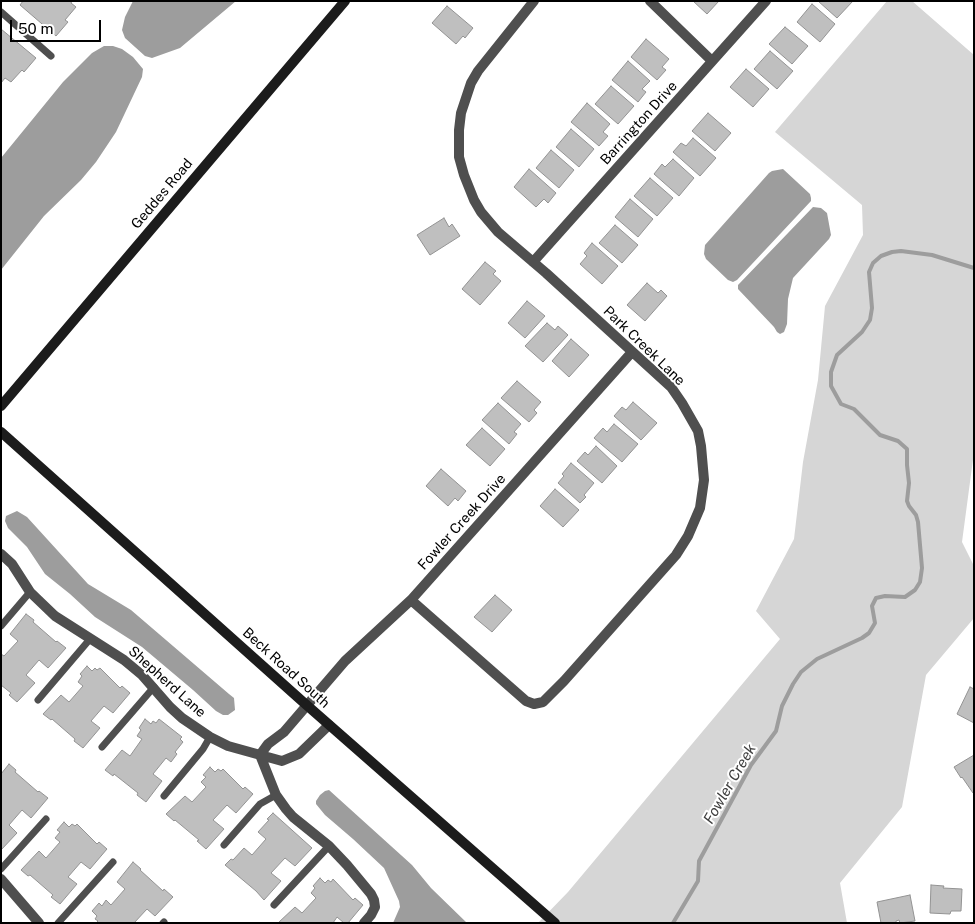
<!DOCTYPE html>
<html>
<head>
<meta charset="utf-8">
<style>
  body { margin:0 }
  #map { position:relative; width:975px; height:924px; overflow:hidden; background:#fff; font-family:"Public Sans",sans-serif }
  canvas { display:block }
  .frame { position:absolute; inset:0; border:2px solid #000; pointer-events:none }
  .scale { position:absolute; left:10px; top:20px; width:91px; height:22px; box-sizing:border-box; border:2px solid #000; border-top:0; padding-left:6px; font-size:15px; line-height:18px; white-space:nowrap; color:#000; -webkit-text-stroke:4px #fff; paint-order:stroke }
</style>
</head>
<body>
<div id="map">
<canvas width="975" height="924"></canvas>
<div class="frame"></div>
<div class="scale">50 m</div>
</div>
<script>
const ctx = document.querySelector('canvas').getContext('2d');
ctx.lineJoin = 'round';
function fillPath(path, color) { ctx.fillStyle = color; ctx.fill(path, 'evenodd'); }
const shape = rows => new Path2D(rows.map(r => 'M' + r).join(''));
function stroke(path, color, width, dash) { ctx.strokeStyle = color; ctx.lineWidth = width; ctx.lineCap = dash ? 'butt' : 'round'; ctx.setLineDash(dash || []); ctx.stroke(path); }
function drawText(font, color, halo, rows, align = 'center') {
  ctx.font = font + ' "Public Sans",sans-serif'; ctx.lineWidth = 4; ctx.setLineDash([]); ctx.textBaseline = 'middle'; ctx.strokeStyle = halo; ctx.fillStyle = color; for (const [text, x, y, turn = 0] of rows) {
    ctx.save(); ctx.translate(x, y); ctx.rotate((+turn || 0) * Math.PI / 180); ctx.textAlign = isNaN(turn) ? turn : align; if (halo) ctx.strokeText(text, 0, 0); ctx.fillText(text, 0, 0); ctx.restore();
  }
}
fillPath(shape([
  [887,1,912,1,974,55,974,452,962,542,974,566,974,618,926,675,902,807,840,883,847,923,538,923,568,892,780,639,756,611,794,539,803,462,818,380,825,306,863,235,862,205,775,132]
]), '#d6d6d6');
fillPath(shape([
  [133,1,236,1,180,48,152,58,145,56,125,38,122,30,125,17],
  [104,46,113,46,122,49,133,57,143,69,142,77,116,132,96,162,81,180,44,216,1,270,1,158,63,82,92,53],
  [783,169,810,194,811,198,811,201,737,280,733,282,728,280,706,259,704,254,705,245,769,173,772,171],
  [813,207,821,208,827,213,831,235,829,239,793,278,788,299,787,324,784,332,780,334,777,332,774,327,738,289,738,285],
  [17,511,27,517,88,584,131,610,229,694,234,698,235,710,228,715,223,715,216,711,193,690,142,647,95,617,70,594,45,574,27,547,8,528,5,521,6,516],
  [329,790,412,865,431,888,467,923,393,923,400,907,399,901,384,868,353,839,325,815,316,804,316,801,320,795,325,791]
]), '#9d9d9d');
stroke(shape([
  [673,923,698,881,699,861,751,765,776,731,782,706,793,684,801,672,817,659,862,638,869,633,875,623,872,606,876,598,885,596,905,597,915,590,920,582,922,568,918,522,916,515,909,506,907,501,909,483,907,465,907,449,898,441,880,435,854,409,841,404,831,386,831,372,837,355,862,332,870,320,872,308,869,272,873,263,881,256,892,252,901,251,932,255,974,268]
]), '#9d9d9d', 4);
const building = shape([
  [23,1,72,1,71,3,76,7,65,20,68,22,56,36,20,5,23,1],
  [693,1,719,1,707,14,693,1],
  [818,1,853,1,837,18,818,1],
  [812,4,835,24,820,42,797,22,812,4],
  [447,6,473,28,465,38,463,36,456,44,432,23,447,6],
  [785,27,808,46,792,64,769,44,785,27],
  [1,29,36,58,24,72,22,70,11,82,5,78,1,83,1,29],
  [646,39,669,59,662,67,666,70,657,80,631,57,646,39],
  [770,51,793,71,777,89,754,69,770,51],
  [628,61,650,81,642,89,646,92,638,102,612,80,628,61],
  [746,69,769,89,753,107,730,87,746,69],
  [611,86,634,106,618,124,595,104,611,86],
  [587,103,610,124,603,132,608,136,599,146,571,122,587,103],
  [708,113,731,133,715,151,692,131,708,113],
  [571,129,594,149,579,167,556,147,571,129],
  [693,138,716,158,700,176,673,152,681,143,686,146,693,138],
  [551,150,574,170,559,188,536,168,551,150],
  [673,159,694,178,679,196,654,174,662,164,665,167,673,159],
  [529,169,556,193,548,203,544,199,536,207,514,187,529,169],
  [650,178,673,198,657,216,634,196,650,178],
  [630,199,653,219,638,237,615,217,630,199],
  [444,218,449,227,452,224,460,236,430,255,417,235,444,218],
  [615,225,638,245,622,263,599,243,615,225],
  [592,243,618,266,602,284,580,264,587,256,584,253,592,243],
  [485,262,496,271,493,274,501,281,480,305,462,289,485,262],
  [647,283,658,293,661,290,667,296,645,321,627,305,647,283],
  [527,301,545,316,525,338,508,323,527,301],
  [547,323,555,330,558,326,568,335,543,362,525,346,547,323],
  [571,339,589,355,569,377,552,361,571,339],
  [517,381,541,402,534,410,537,413,529,422,501,398,517,381],
  [633,402,657,423,641,440,614,416,622,407,626,410,633,402],
  [498,403,521,424,514,432,517,434,509,444,482,420,498,403],
  [614,424,638,444,622,462,594,438,603,428,607,432,614,424],
  [482,428,505,449,490,466,466,445,482,428],
  [596,446,617,466,602,483,577,461,585,452,588,455,596,446],
  [571,463,594,483,584,495,586,497,580,503,558,483,564,476,562,474,571,463],
  [441,469,466,491,458,501,455,498,448,506,426,486,441,469],
  [555,489,579,510,563,527,540,506,555,489],
  [495,595,512,610,492,632,474,617,495,595],
  [26,614,34,620,33,622,56,642,57,641,66,648,48,668,39,660,26,675,35,683,17,702,9,695,11,693,1,685,1,654,4,656,18,641,10,634,26,614],
  [87,666,92,671,95,668,97,670,100,668,120,688,122,686,130,693,113,713,104,706,91,721,100,728,83,748,74,741,75,739,52,719,51,720,43,714,61,695,69,702,83,686,78,682,82,676,80,674,87,666],
  [970,687,974,689,974,723,957,714,970,687],
  [145,719,151,724,153,721,156,723,159,719,182,737,180,739,183,742,175,752,177,754,171,762,166,758,153,774,162,781,146,802,137,795,138,793,114,774,113,776,105,770,122,750,130,756,142,739,137,736,141,730,139,728,145,719],
  [974,755,974,793,973,793,962,777,961,778,954,767,974,755],
  [9,764,16,770,15,772,38,792,39,791,48,798,31,818,22,810,9,825,17,833,1,850,1,774,9,764],
  [210,767,215,772,218,769,221,771,223,769,243,789,245,787,253,794,236,813,227,805,213,820,224,829,206,849,197,841,199,840,175,820,174,821,166,814,185,796,192,802,206,787,201,782,206,777,203,775,210,767],
  [273,813,312,848,295,866,285,858,271,873,281,881,264,900,256,891,225,865,231,859,233,860,244,848,252,855,266,839,258,832,269,820,267,819,273,813],
  [64,822,69,827,72,824,75,826,77,824,97,844,99,842,107,849,90,869,81,862,68,877,77,884,60,904,51,897,53,895,30,875,28,876,21,870,39,851,46,858,60,842,55,838,60,832,57,830,64,822],
  [133,862,141,869,140,870,163,891,164,889,173,897,155,916,147,909,134,923,96,923,98,921,95,919,97,916,92,911,99,903,102,906,106,900,111,905,125,889,117,882,133,862],
  [320,878,325,883,328,880,331,882,333,879,353,900,355,898,363,905,348,923,344,923,337,917,333,923,278,923,295,907,302,913,316,898,311,893,315,888,313,886,320,878],
  [931,885,944,886,943,888,962,889,961,911,951,911,950,914,930,913,931,885],
  [910,895,915,921,900,923,899,920,896,921,896,923,881,923,877,902,910,895]
]);
fillPath(building, '#bfbfbf');
stroke(building, '#939393', 1);
stroke(shape([
  [1,12,51,56],
  [1,626,30,592],
  [38,700,90,639],
  [102,747,154,687],
  [164,796,203,749,210,737],
  [224,845,260,804,276,795],
  [1,869,46,819],
  [274,905,329,846],
  [58,923,113,862],
  [163,923,164,922]
]), '#4f4f4f', 7);
stroke(shape([
  [650,1,712,61],
  [533,262,766,1],
  [1,554,12,564,30,592,55,616,124,660,142,675,170,707,182,718,210,737,228,746,282,761,299,754,329,725],
  [411,600,526,701,534,704,543,702,564,681,676,555,688,536,700,508,704,480,701,446,698,431,682,403,671,387,546,273,498,232,481,212,474,200,464,175,459,157,459,130,461,113,471,83,478,71,534,1],
  [260,755,268,744,284,732,345,661,411,600,632,352],
  [260,755,276,795,286,809,293,817,329,846,347,865,371,894,374,900,375,907,371,915,364,923],
  [1,879,39,923]
]), '#4f4f4f', 10);
stroke(shape([
  [1,406,345,1],
  [1,432,302,701,555,923]
]), '#1c1c1c', 10);
drawText('14px', '#000', '#fff', [
  ["Barrington Drive",639,123,-48],
  ["Geddes Road",162,194,-50],
  ["Park Creek Lane",644,346,44],
  ["Fowler Creek Drive",462,522,-48],
  ["Beck Road South",286,668,42],
  ["Shepherd Lane",167,682,42]
]);
drawText('italic 15px', '#3e3e3e', '#fff', [
  ["Fowler Creek",730,784,-60]
]);
</script>
</body>
</html>
